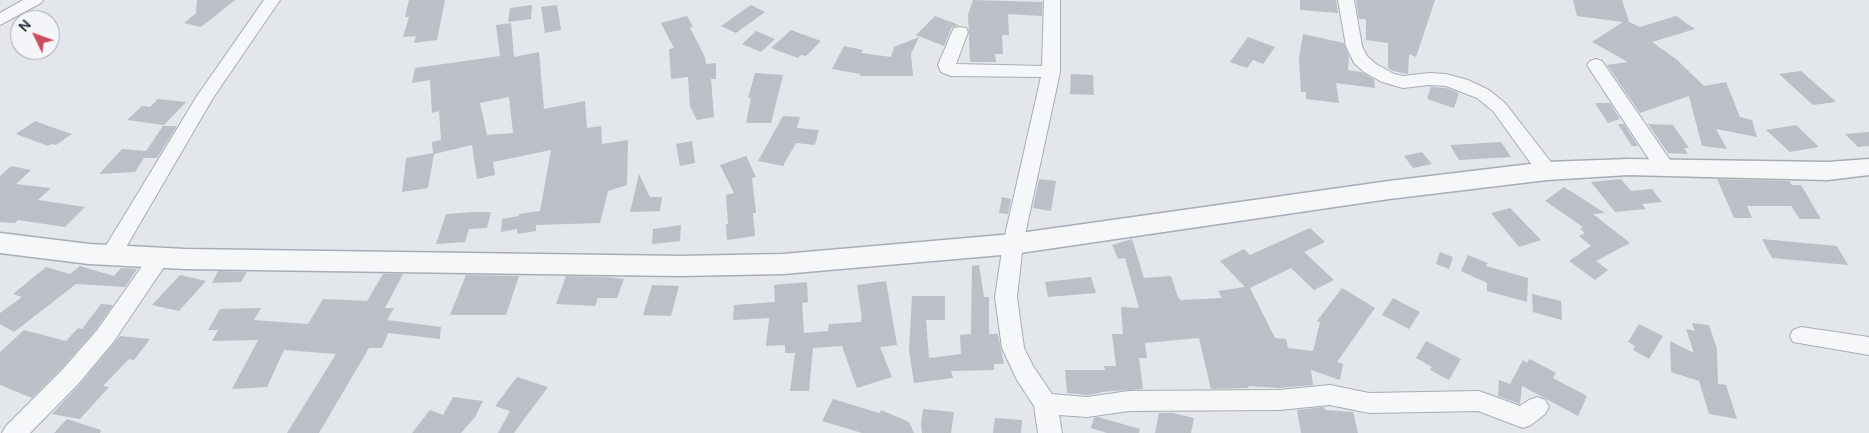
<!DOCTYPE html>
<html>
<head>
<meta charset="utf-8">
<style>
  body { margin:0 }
  #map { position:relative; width:1869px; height:433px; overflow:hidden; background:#e3e6eb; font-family:"DM Sans",sans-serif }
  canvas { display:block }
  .north { position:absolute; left:10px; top:10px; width:50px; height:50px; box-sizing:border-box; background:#f3f5f8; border:1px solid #a3a8b0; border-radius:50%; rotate:312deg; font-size:14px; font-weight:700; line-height:20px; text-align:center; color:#2b3443 }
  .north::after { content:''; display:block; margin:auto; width:18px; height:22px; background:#cb4e5e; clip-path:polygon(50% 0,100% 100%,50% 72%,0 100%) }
</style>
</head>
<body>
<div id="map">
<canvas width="1869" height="433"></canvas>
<div class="north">N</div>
</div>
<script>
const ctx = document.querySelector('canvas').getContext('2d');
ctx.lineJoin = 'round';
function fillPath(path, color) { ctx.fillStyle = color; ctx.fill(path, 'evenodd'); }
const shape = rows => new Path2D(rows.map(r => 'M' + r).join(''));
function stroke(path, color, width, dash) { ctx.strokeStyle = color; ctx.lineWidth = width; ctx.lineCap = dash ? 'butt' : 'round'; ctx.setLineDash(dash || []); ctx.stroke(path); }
fillPath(shape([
  [197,0,235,0,201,27,184,23,196,13],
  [409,0,445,0,437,40,414,43,416,36,403,37,409,17,405,17],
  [973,0,1042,2,1042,16,1008,14,1009,35,1002,35,1003,54,995,54,996,62,970,62,968,15],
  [1300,0,1336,0,1338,13,1300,10],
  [1356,0,1435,0,1416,57,1409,54,1408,74,1393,71,1388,68,1388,43,1366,40,1366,19,1359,19],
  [1573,0,1622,0,1629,22,1640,27,1676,16,1695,29,1652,42,1676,59,1704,86,1726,82,1740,117,1752,120,1757,137,1716,129,1727,149,1702,146,1689,96,1640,113,1607,65,1628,62,1592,42,1623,22,1577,16],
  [532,5,531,19,508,22,510,8],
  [557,5,561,30,545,33,541,7],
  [751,5,765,12,736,33,721,26],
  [687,16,693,27,690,28,705,57,706,64,716,63,716,79,711,79,714,117,697,120,690,106,688,77,671,79,669,49,674,48,661,23],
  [935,16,959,25,952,27,944,46,916,35],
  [511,23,514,57,539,52,544,109,585,101,587,128,601,126,602,144,628,140,627,185,608,191,600,223,536,225,536,231,517,234,517,229,501,232,502,219,519,216,519,214,540,211,551,150,493,162,495,175,477,179,472,145,434,154,428,188,402,192,406,158,433,153,432,142,441,140,439,111,432,113,430,80,412,83,415,68,500,56,496,25],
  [509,97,513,133,487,135,480,103],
  [791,30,821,41,806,56,801,55,798,58,771,48],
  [756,31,775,39,761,52,742,44],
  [1303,34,1344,43,1349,57,1348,70,1361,72,1374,79,1375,88,1336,83,1339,103,1306,99,1306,92,1301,92,1299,58],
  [919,37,911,54,913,76,860,76,860,74,832,69,844,46,863,50,861,53,891,57,894,47],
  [1248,37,1275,47,1263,64,1253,60,1247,68,1230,62],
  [1801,71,1833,99,1836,102,1813,105,1779,74],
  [755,73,783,75,771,123,746,123,751,98,748,98],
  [1071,74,1093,75,1094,95,1070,94],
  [1431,87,1446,88,1459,93,1454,108,1427,99],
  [158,99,186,102,164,125,127,120,142,106,150,107],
  [1595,103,1610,103,1620,119,1608,123],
  [783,116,800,117,797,128,819,130,815,145,796,143,783,166,758,161],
  [35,121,54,128,72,134,56,145,51,144,48,146,16,134],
  [1618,124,1624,124,1638,146,1632,146],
  [1648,124,1673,125,1689,148,1684,148,1688,154,1668,153],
  [1796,125,1819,147,1790,152,1766,130],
  [163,126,177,126,157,158,144,158,135,172,99,174,122,149,146,151],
  [1869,132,1869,146,1858,147,1845,134],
  [692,141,695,163,680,166,676,144],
  [1501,142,1511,157,1459,160,1450,145],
  [1422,152,1432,164,1413,168,1404,156],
  [746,156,756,177,752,178,756,213,753,213,755,236,727,240,726,224,728,224,726,195,734,193,720,165],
  [11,166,31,170,16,184,51,188,38,200,85,207,65,227,18,220,15,223,0,222,0,176],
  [639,174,650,197,662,197,660,211,630,212],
  [1039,179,1056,181,1051,211,1033,208],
  [1621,179,1631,191,1652,189,1662,202,1642,204,1646,209,1615,212,1591,182],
  [1717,179,1789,181,1792,185,1801,185,1821,219,1800,219,1791,206,1747,206,1752,218,1734,218],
  [1564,187,1605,213,1593,214,1630,243,1596,261,1608,270,1595,280,1569,261,1591,246,1579,236,1585,233,1580,229,1583,227,1545,201],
  [1002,197,1011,199,1008,214,999,213],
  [1510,208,1541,240,1519,247,1491,213],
  [474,212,491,212,487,228,469,229,465,242,436,244,446,214],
  [681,225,680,241,652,244,653,229],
  [1310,228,1325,242,1304,252,1334,280,1314,290,1291,268,1250,288,1275,338,1286,339,1288,348,1313,351,1320,322,1317,321,1342,288,1375,308,1337,362,1343,364,1340,380,1311,370,1313,385,1279,388,1248,386,1249,388,1211,389,1199,338,1145,343,1147,358,1139,358,1143,389,1100,392,1100,393,1087,395,1067,393,1065,370,1105,370,1104,366,1116,366,1112,334,1123,334,1121,307,1139,308,1125,258,1118,259,1112,245,1132,239,1144,278,1171,276,1178,297,1181,300,1222,298,1218,291,1245,287,1220,261,1244,249,1250,255],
  [1762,239,1837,246,1848,265,1772,258],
  [1440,252,1453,257,1449,269,1436,264],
  [1468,255,1488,263,1486,266,1528,278,1527,302,1487,291,1487,283,1461,271],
  [979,265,984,297,989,297,989,334,998,334,1004,364,994,364,994,370,951,371,953,378,914,383,909,351,912,296,945,296,945,320,926,320,929,358,961,354,960,335,971,334,972,266],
  [80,266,114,276,121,268,137,269,125,287,76,284,14,332,0,324,0,313,22,297,13,294,46,267,70,274],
  [218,271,247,272,241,282,212,283],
  [383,274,403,274,385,308,394,308,387,320,441,327,440,339,388,333,382,348,369,348,319,433,287,433,336,354,284,350,267,387,232,389,258,340,212,341,218,330,208,330,220,309,261,308,254,320,308,324,323,299,367,301],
  [180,275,206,281,179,311,152,305],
  [466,275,519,276,506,315,450,315],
  [566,276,605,277,624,279,617,298,598,298,595,306,556,304],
  [1091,277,1096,293,1048,297,1045,282],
  [886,281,897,345,880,347,892,377,857,388,842,346,813,348,809,391,790,391,795,353,785,353,785,345,766,346,769,318,733,320,734,305,775,302,774,285,807,282,808,302,802,303,804,333,828,331,829,324,861,322,861,319,862,319,857,285],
  [652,285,679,286,671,316,643,315],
  [1532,294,1561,301,1562,320,1533,312],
  [1393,298,1420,312,1409,329,1382,315],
  [101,304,113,305,97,328,62,368,32,398,0,385,0,352,24,330,66,341,78,328,82,329],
  [1692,323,1709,325,1717,349,1718,384,1726,385,1737,419,1709,414,1699,381,1671,372,1670,341,1694,353,1686,329,1695,331],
  [1639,324,1663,336,1649,359,1633,350,1635,346,1628,342],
  [120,336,150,339,134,360,129,359,103,386,109,387,80,419,52,414,80,384],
  [1426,341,1461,359,1449,380,1430,370,1432,367,1416,358],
  [1530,359,1556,373,1553,378,1587,396,1578,416,1522,386,1520,404,1498,396,1499,380,1510,384,1523,360,1527,363],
  [517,377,548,387,514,433,498,433,510,411,495,406],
  [453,397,483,401,475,417,461,433,412,433,430,410,443,415],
  [833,399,879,413,881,410,909,422,914,433,862,433,822,421],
  [1324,407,1325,410,1353,412,1358,433,1301,433,1297,410],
  [923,409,954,412,951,433,922,433,921,425],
  [1159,413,1173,413,1194,418,1191,433,1155,433],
  [1098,417,1140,429,1139,433,1107,433,1091,428,1094,418],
  [995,418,1022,420,1021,433,993,433],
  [67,419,101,430,100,433,54,433]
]), '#bbbfc8');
const minor = shape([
  [23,0,43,0,41,3,0,25,0,13,23,0],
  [264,0,280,0,213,98,118,261,111,263,104,261,101,255,104,249,197,96,264,0],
  [1044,0,1060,0,1060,72,1023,244,1017,297,1024,348,1033,366,1052,394,1087,397,1129,391,1279,390,1330,385,1369,393,1479,391,1520,406,1529,400,1537,397,1545,400,1549,407,1545,414,1531,425,1523,428,1478,411,1369,413,1330,405,1279,410,1129,411,1087,417,1059,415,1062,433,1038,433,1034,406,1017,380,1002,348,995,297,1003,244,1041,77,951,76,941,72,938,65,952,32,954,28,960,27,966,28,968,32,956,64,1042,66,1044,0],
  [1338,0,1354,0,1362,46,1367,56,1376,64,1394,74,1403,76,1429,73,1446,74,1468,80,1489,90,1505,103,1554,166,1557,171,1554,176,1547,178,1540,176,1493,111,1477,98,1446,86,1429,85,1403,88,1382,82,1364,72,1354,63,1346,46,1338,0],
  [1596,59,1602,61,1672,163,1675,168,1672,173,1665,175,1658,173,1587,65,1590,61,1596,59],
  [159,250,166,252,169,258,166,264,114,341,79,383,30,433,2,433,6,426,63,369,98,329,152,252,159,250],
  [1801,327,1869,337,1869,355,1793,342,1790,336,1793,330,1801,327]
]);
const tertiary = shape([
  [1628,159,1828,162,1869,159,1869,175,1828,180,1628,175,1547,180,1389,199,1013,254,783,274,680,276,185,269,89,264,0,253,0,233,89,244,185,249,680,256,783,254,1013,234,1389,181,1547,162,1628,159]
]);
stroke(minor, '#a8adb5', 2);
stroke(tertiary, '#a8adb5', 3);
fillPath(minor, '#f6f7f9');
fillPath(tertiary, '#f6f7f9');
</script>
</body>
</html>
